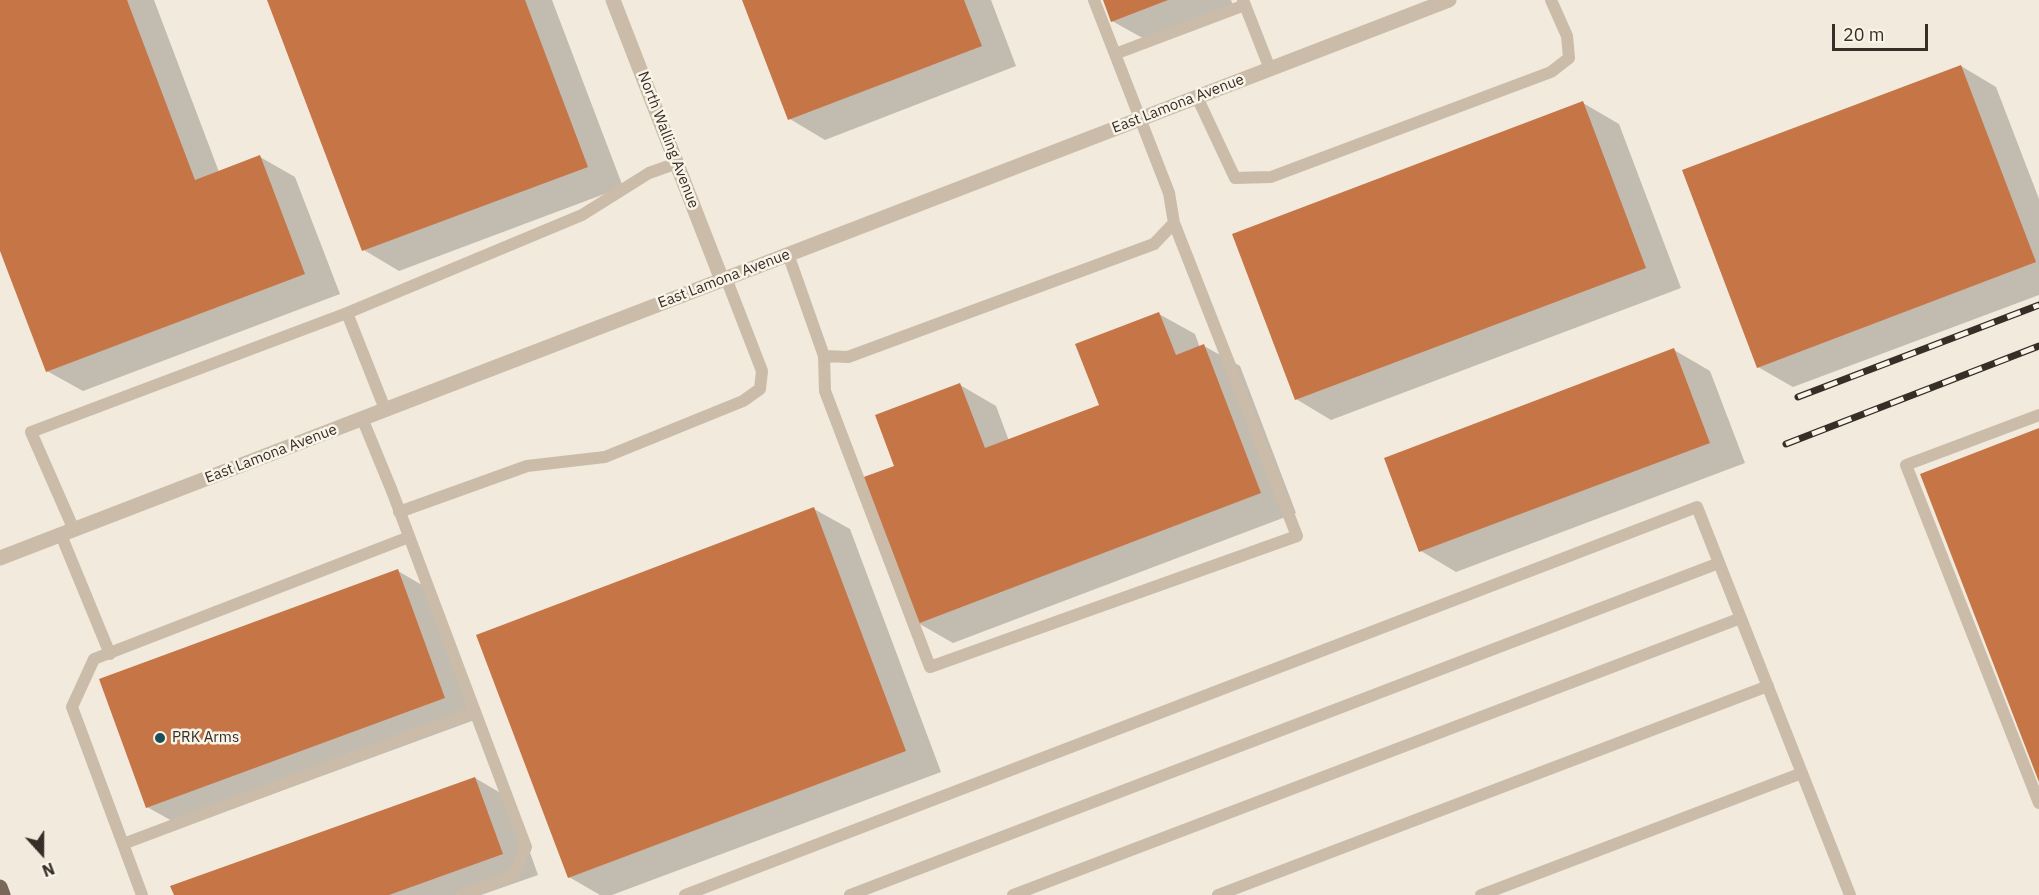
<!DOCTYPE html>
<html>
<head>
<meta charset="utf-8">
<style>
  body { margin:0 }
  #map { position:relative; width:2039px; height:895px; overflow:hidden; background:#f2eadc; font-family:"IBM Plex Sans",sans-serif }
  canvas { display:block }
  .north { position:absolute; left:12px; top:823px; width:60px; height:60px; -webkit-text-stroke:4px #faf4e8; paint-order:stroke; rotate:159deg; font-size:16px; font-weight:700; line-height:24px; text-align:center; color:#372e28 }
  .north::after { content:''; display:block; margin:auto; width:21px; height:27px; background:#372e28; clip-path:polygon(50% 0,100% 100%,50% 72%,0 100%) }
  .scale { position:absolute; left:1832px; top:24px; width:96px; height:27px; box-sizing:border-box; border:3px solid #372e28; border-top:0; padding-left:8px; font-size:18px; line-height:21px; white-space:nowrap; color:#372e28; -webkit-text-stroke:4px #faf4e8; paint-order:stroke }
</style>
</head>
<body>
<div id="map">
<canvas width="2039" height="895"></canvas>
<div class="north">N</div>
<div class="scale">20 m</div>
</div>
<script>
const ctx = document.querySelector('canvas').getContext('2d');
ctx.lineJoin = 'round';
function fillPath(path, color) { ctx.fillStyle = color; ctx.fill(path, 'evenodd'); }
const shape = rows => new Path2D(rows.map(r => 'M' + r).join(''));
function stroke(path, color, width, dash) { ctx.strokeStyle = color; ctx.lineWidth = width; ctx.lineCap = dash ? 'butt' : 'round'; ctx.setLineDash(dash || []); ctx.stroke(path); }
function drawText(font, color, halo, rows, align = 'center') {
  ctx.font = font + ' "IBM Plex Sans",sans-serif'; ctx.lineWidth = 5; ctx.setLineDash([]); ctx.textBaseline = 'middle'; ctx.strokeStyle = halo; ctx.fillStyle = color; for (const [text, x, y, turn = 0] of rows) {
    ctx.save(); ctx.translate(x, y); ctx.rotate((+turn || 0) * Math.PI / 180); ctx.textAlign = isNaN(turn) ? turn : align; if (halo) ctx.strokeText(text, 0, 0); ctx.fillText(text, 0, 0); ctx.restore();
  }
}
fillPath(shape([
  [0,0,154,0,219,172,260,157,295,177,340,294,83,391,47,371,0,246],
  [270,0,552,0,623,187,399,271,364,250],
  [744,0,991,0,1016,66,825,140,790,119],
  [1104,0,1231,0,1234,8,1148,41,1112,21],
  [1961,66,1996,87,2039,199,2039,295,1793,387,1758,367],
  [1583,103,1619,124,1681,288,1331,420,1296,399],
  [1159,314,1195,334,1200,348,1204,346,1240,366,1296,513,953,643,918,623,896,466,960,385,996,406,1009,441,1101,406],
  [1674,350,1710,371,1745,463,1456,572,1421,551],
  [814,509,850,529,941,772,612,895,600,895,569,877],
  [398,571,434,592,480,718,183,827,147,807],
  [475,778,511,799,538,875,481,895,175,895]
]), '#0003');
fillPath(shape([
  [0,0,127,0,195,180,260,155,305,274,46,372,0,251],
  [267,0,525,0,588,167,362,251],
  [742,0,964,0,982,46,788,120],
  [1103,0,1168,0,1111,22],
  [1961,65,2036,262,1757,368,1682,170],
  [1583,101,1646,268,1295,400,1232,234],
  [1159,312,1176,355,1204,344,1261,493,917,624,861,478,894,466,875,415,960,383,985,448,1099,405,1075,344],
  [1674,348,1710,443,1419,552,1384,458],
  [2039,428,2039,782,1920,474],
  [814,507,906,751,568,878,476,635],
  [398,569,445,698,146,808,99,679],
  [475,777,503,854,389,895,174,895,170,886]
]), '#c67546');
stroke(shape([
  [1243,0,1270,69],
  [1115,54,1245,5],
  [1197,97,1235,178,1271,177,1551,72,1569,58,1567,36,1551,0],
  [788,254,824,356,848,357,1154,244,1174,223,1169,193,1094,0],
  [347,313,385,409],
  [824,356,825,391,930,667,1297,536,1174,223],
  [2039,415,1906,465,2039,803],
  [362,418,392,491,526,847,514,875,462,895],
  [399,512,527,466,605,457,743,401,760,389,762,371,726,278],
  [74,530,31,432,347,313,582,215,649,173,677,163],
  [61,535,110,654],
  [123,844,474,712],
  [142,895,72,707,94,659,409,537],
  [685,895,1697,507,1850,895],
  [850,895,1719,563],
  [1013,895,1741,618],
  [1218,895,1768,686],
  [1481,895,1802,773]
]), '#cabca8', 12);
stroke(shape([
  [613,0,722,280],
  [0,558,1449,0]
]), '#cabca8', 15);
stroke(shape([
  [0,887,3,895]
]), '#796859', 15);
const rail = shape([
  [1798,397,2039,305],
  [1786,444,2039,346]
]);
stroke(rail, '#372e28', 7);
stroke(rail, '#faf4e8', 4.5, [14]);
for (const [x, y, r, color] of [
  [160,738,6,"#1d4d58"]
]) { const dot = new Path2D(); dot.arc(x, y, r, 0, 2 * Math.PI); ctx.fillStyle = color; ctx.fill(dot); stroke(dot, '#faf4e8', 2); }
drawText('15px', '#372e28', '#faf4e8', [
  ["East Lamona Avenue",1178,104,-21],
  ["North Walling Avenue",668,140,69],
  ["East Lamona Avenue",724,279,-21],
  ["East Lamona Avenue",271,454,-21]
]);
drawText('15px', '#372e28', '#faf4e8', [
  ["PRK Arms",172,738]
], 'left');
</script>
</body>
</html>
